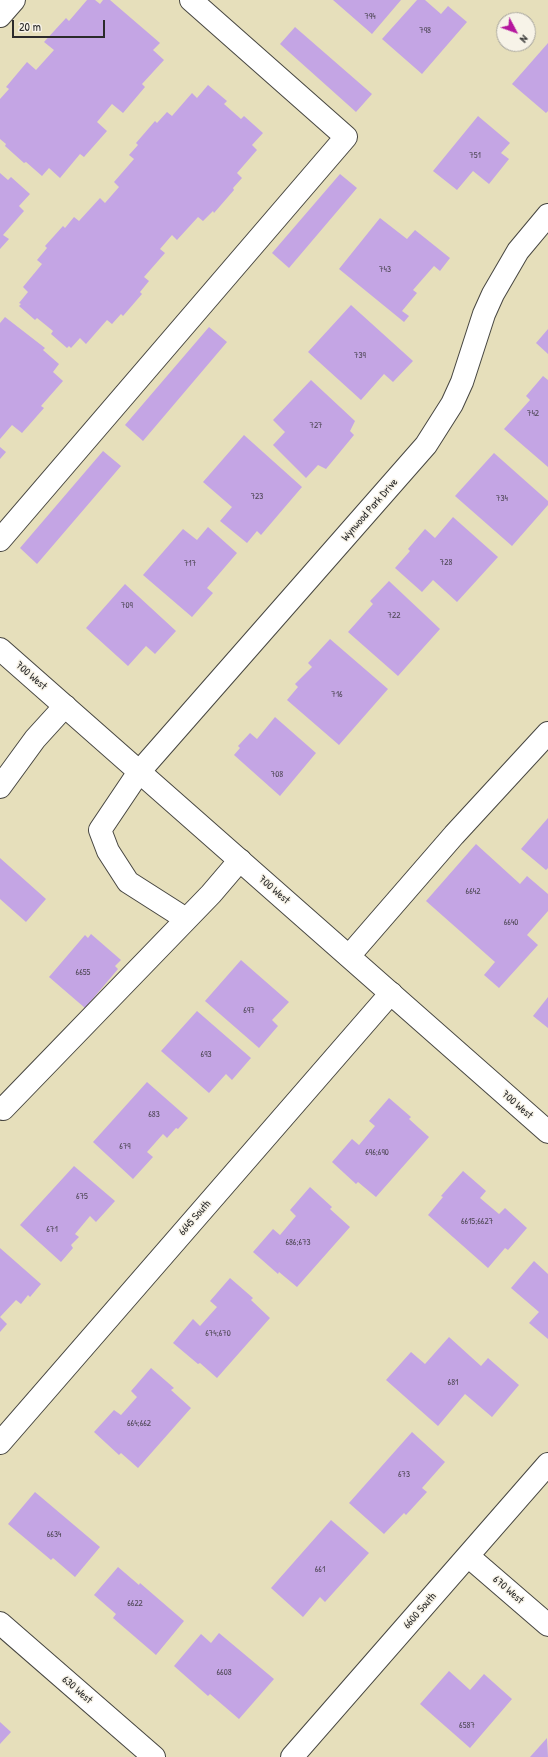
<!DOCTYPE html>
<html>
<head>
<meta charset="utf-8">
<style>
  body { margin:0 }
  #map { position:relative; width:548px; height:1757px; overflow:hidden; background:#e6dfbb; font-family:"Patrick Hand",sans-serif }
  canvas { display:block }
  .north { position:absolute; left:496px; top:12px; width:40px; height:40px; box-sizing:border-box; background:#f7f3e8; border:1px solid #a5a39c; border-radius:50%; rotate:131deg; font-size:11px; font-weight:700; line-height:16px; text-align:center; color:#2b2b2b }
  .north::after { content:''; display:block; margin:auto; width:14px; height:18px; background:#b5179e; clip-path:polygon(50% 0,100% 100%,50% 72%,0 100%) }
  .scale { position:absolute; left:12px; top:20px; width:93px; height:18px; box-sizing:border-box; border:2px solid #2b2b2b; border-top:0; padding-left:5px; font-size:12px; line-height:14px; white-space:nowrap; color:#2b2b2b; -webkit-text-stroke:3px #f7f3e8; paint-order:stroke }
</style>
</head>
<body>
<div id="map">
<canvas width="548" height="1757"></canvas>
<div class="north">N</div>
<div class="scale">20 m</div>
</div>
<script>
const ctx = document.querySelector('canvas').getContext('2d');
ctx.lineJoin = 'round';
function fillPath(path, color) { ctx.fillStyle = color; ctx.fill(path, 'evenodd'); }
const shape = rows => new Path2D(rows.map(r => 'M' + r).join(''));
function stroke(path, color, width, dash) { ctx.strokeStyle = color; ctx.lineWidth = width; ctx.lineCap = dash ? 'butt' : 'round'; ctx.setLineDash(dash || []); ctx.stroke(path); }
function drawText(font, color, halo, rows, align = 'center') {
  ctx.font = font + ' "Patrick Hand",sans-serif'; ctx.lineWidth = 3; ctx.setLineDash([]); ctx.textBaseline = 'middle'; ctx.strokeStyle = halo; ctx.fillStyle = color; for (const [text, x, y, turn = 0] of rows) {
    ctx.save(); ctx.translate(x, y); ctx.rotate((+turn || 0) * Math.PI / 180); ctx.textAlign = isNaN(turn) ? turn : align; if (halo) ctx.strokeText(text, 0, 0); ctx.fillText(text, 0, 0); ctx.restore();
  }
}
fillPath(shape([
  [87,0,95,0,100,4,103,0,110,0,160,43,153,50,164,60,142,84,145,87,123,113,112,104,97,122,107,131,84,157,80,154,60,178,49,168,42,176,26,162,24,163,5,146,6,144,0,139,0,99,9,89,6,87,27,62,36,70,54,50,44,42,66,18,69,21],
  [333,0,401,0,372,34],
  [417,0,425,0,441,14,448,6,467,22,422,74,382,39],
  [295,27,372,94,356,112,280,44],
  [548,43,548,111,546,113,512,84],
  [208,85,227,101,224,104,241,119,244,116,263,133,252,145,257,150,237,173,242,178,233,188,234,190,214,213,213,211,203,221,198,217,177,240,172,235,160,249,165,253,144,277,149,281,140,292,142,294,123,316,121,314,112,324,107,320,86,344,80,338,71,348,69,346,67,348,51,334,53,331,37,318,35,320,19,306,21,304,19,303,28,292,23,287,42,264,37,260,47,248,45,246,63,226,65,228,74,217,79,221,100,198,105,203,119,187,114,182,134,159,129,155,138,145,136,143,155,121,157,123,167,112,172,116,192,93,197,98],
  [478,116,510,143,501,153,509,159,489,184,473,171,457,190,433,171],
  [0,173,8,180,11,177,30,194,19,206,24,211,3,235,9,239,0,249],
  [340,174,357,188,289,268,272,253],
  [380,218,407,239,415,230,450,258,440,271,434,266,413,290,417,293,402,311,409,316,404,322,339,269],
  [351,305,413,361,393,382,384,374,361,400,308,352],
  [5,317,45,348,43,350,59,364,53,372,63,381,41,406,44,408,22,433,12,425,0,439,0,323],
  [209,327,227,342,143,441,125,425],
  [548,329,548,354,536,343],
  [543,376,548,380,548,467,504,429,530,400,526,396],
  [311,380,355,421,350,431,354,435,326,469,318,465,306,478,273,445,285,432,273,420],
  [244,435,302,487,261,535,257,531,247,543,220,521,232,507,203,482],
  [0,447,6,452,0,459],
  [103,451,121,466,37,564,20,548],
  [494,453,548,501,548,505,512,546,455,496],
  [453,517,498,557,457,602,433,580,422,592,395,568,410,551,408,549,425,529,435,538],
  [208,527,237,553,207,588,213,593,192,617,143,575,183,529,197,540],
  [389,581,440,629,398,676,348,632,373,604,370,601],
  [125,584,176,631,155,654,146,646,128,666,86,628],
  [330,639,388,689,339,745,287,700,298,687,295,684,312,667,308,663],
  [275,717,316,753,280,796,234,755,240,748,238,746,250,733,257,739],
  [548,818,548,868,546,870,521,849],
  [476,844,520,884,527,876,548,894,548,911,527,935,538,945,499,988,484,975,495,962,426,901],
  [0,858,46,899,26,922,0,899],
  [91,934,121,960,115,966,118,969,85,1008,49,977,85,935,88,938],
  [241,960,289,1002,272,1020,278,1026,259,1048,205,1001],
  [548,997,548,1028,533,1016],
  [197,1011,251,1058,232,1080,226,1074,209,1093,161,1051],
  [147,1082,188,1118,178,1129,176,1128,167,1138,163,1134,147,1152,153,1157,133,1179,93,1142],
  [389,1098,411,1117,409,1119,429,1137,376,1197,358,1182,356,1184,332,1162,352,1139,359,1145,375,1126,369,1121],
  [74,1166,115,1201,96,1222,90,1216,75,1234,79,1237,71,1245,73,1248,61,1262,20,1225],
  [463,1171,486,1191,480,1198,499,1214,505,1208,527,1228,508,1250,505,1248,488,1268,428,1215,443,1197,441,1196],
  [310,1187,332,1207,330,1209,350,1227,297,1287,279,1272,278,1274,253,1252,273,1229,280,1235,296,1216,290,1210],
  [0,1248,41,1284,30,1297,28,1295,21,1304,16,1300,0,1317,7,1324,0,1332],
  [534,1261,548,1274,548,1339,529,1323,539,1312,511,1288],
  [230,1278,253,1298,251,1300,270,1318,217,1378,200,1363,198,1364,173,1343,193,1319,200,1326,217,1307,210,1301],
  [449,1337,481,1366,488,1358,519,1385,492,1417,465,1394,438,1426,386,1380,411,1352,425,1364],
  [151,1368,174,1388,171,1390,191,1408,138,1468,121,1453,119,1455,94,1432,114,1410,121,1415,137,1397,131,1391],
  [412,1432,445,1462,422,1488,427,1492,406,1515,404,1513,384,1534,349,1503],
  [35,1492,100,1547,75,1577,53,1558,51,1560,8,1524],
  [331,1520,369,1553,325,1602,320,1597,303,1617,271,1588],
  [118,1567,139,1585,140,1583,184,1621,156,1655,113,1618,116,1614,94,1595],
  [219,1633,274,1679,239,1719,210,1694,208,1696,174,1666,201,1634,211,1643],
  [449,1671,470,1690,484,1674,512,1699,470,1748,420,1704],
  [0,1722,11,1732,0,1744],
  [547,1738,548,1757,530,1757]
]), '#c4a5e4');
const minor = shape([
  [0,16,14,0],
  [0,540,346,137,191,0],
  [0,787,35,739,65,706],
  [186,919,128,882,108,851,100,830,139,772,426,445,452,404,462,382,484,314,493,294,518,251,548,215],
  [349,956,454,835,548,733],
  [3,1109,211,894,240,860],
  [0,1443,391,993],
  [468,1556,548,1625],
  [0,1623,154,1757],
  [292,1757,548,1464]
]);
const major = shape([
  [0,649,548,1132]
]);
stroke(minor, '#474641', 24);
stroke(major, '#474641', 24);
stroke(minor, '#fff', 22);
stroke(major, '#fff', 22);
drawText('9px', '#514a59', null, [
  ["794",370,17],
  ["798",425,31],
  ["751",475,156],
  ["743",385,270],
  ["739",360,356],
  ["742",533,414],
  ["727",316,426],
  ["723",257,497],
  ["734",502,499],
  ["728",446,563],
  ["717",190,564],
  ["709",127,606],
  ["722",394,616],
  ["716",337,695],
  ["708",277,775],
  ["6642",473,892],
  ["6640",511,923],
  ["6655",83,973],
  ["697",249,1011],
  ["693",206,1055],
  ["683",154,1115],
  ["679",125,1147],
  ["696;690",377,1153],
  ["675",82,1197],
  ["6615;6627",477,1222],
  ["671",52,1230],
  ["686;673",298,1243],
  ["674;670",218,1334],
  ["681",453,1383],
  ["664;662",139,1424],
  ["673",404,1475],
  ["6634",54,1535],
  ["661",320,1570],
  ["6622",135,1604],
  ["6608",224,1673],
  ["6587",467,1726]
]);
drawText('11px', '#2b2b2b', '#f7f3e8', [
  ["Wynwood Park Drive",370,510,-49],
  ["700 West",31,676,41],
  ["700 West",274,890,41],
  ["700 West",517,1105,41],
  ["6645 South",195,1218,-49],
  ["670 West",508,1590,41],
  ["6600 South",420,1611,-49],
  ["630 West",77,1690,41]
]);
</script>
</body>
</html>
